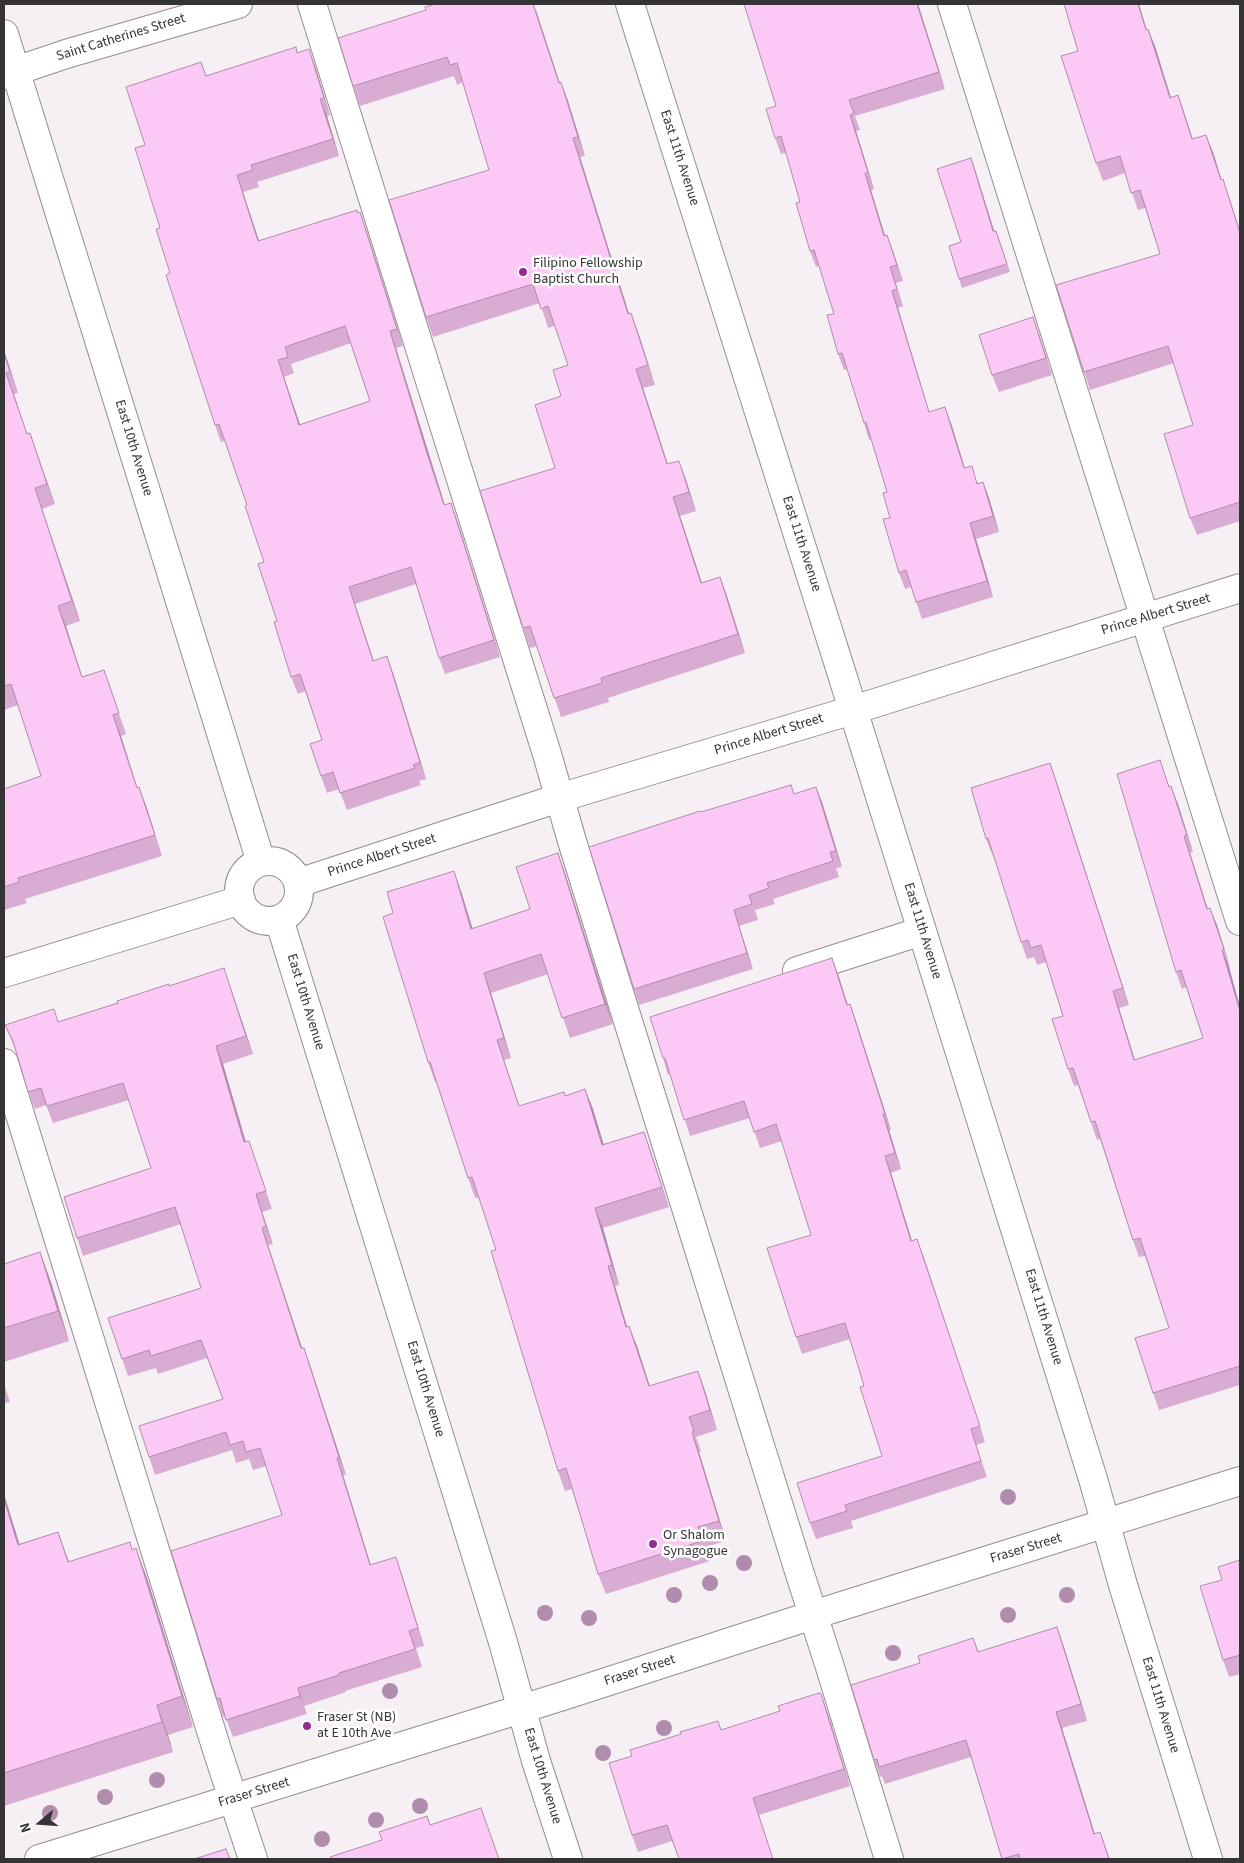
<!DOCTYPE html>
<html>
<head>
<meta charset="utf-8">
<style>
  body { margin:0 }
  #map { position:relative; width:1244px; height:1863px; overflow:hidden; background:#f6f0f5; font-family:"Source Sans 3",sans-serif }
  canvas { display:block }
  .frame { position:absolute; inset:0; border:5px solid #353335; pointer-events:none }
  .north { position:absolute; left:15px; top:1798px; width:50px; height:50px; -webkit-text-stroke:4px #fff; paint-order:stroke; rotate:252deg; font-size:14px; font-weight:700; line-height:20px; text-align:center; color:#353335 }
  .north::after { content:''; display:block; margin:auto; width:18px; height:22px; background:#353335; clip-path:polygon(50% 0,100% 100%,50% 72%,0 100%) }
</style>
</head>
<body>
<div id="map">
<canvas width="1244" height="1863"></canvas>
<div class="frame"></div>
<div class="north">N</div>
</div>
<script>
const ctx = document.querySelector('canvas').getContext('2d');
ctx.lineJoin = 'round';
const shape = rows => new Path2D(rows.map(r => 'M' + r).join(''));
function stroke(path, color, width, dash) { ctx.strokeStyle = color; ctx.lineWidth = width; ctx.lineCap = dash ? 'butt' : 'round'; ctx.setLineDash(dash || []); ctx.stroke(path); }
function fillPath(path, color) { ctx.fillStyle = color; ctx.fill(path, 'evenodd'); }
function drawText(font, color, halo, rows, align = 'center') {
  ctx.font = font + ' "Source Sans 3",sans-serif'; ctx.lineWidth = 5; ctx.setLineDash([]); ctx.textBaseline = 'middle'; ctx.strokeStyle = halo; ctx.fillStyle = color; for (const [text, x, y, turn = 0] of rows) {
    ctx.save(); ctx.translate(x, y); ctx.rotate((+turn || 0) * Math.PI / 180); ctx.textAlign = isNaN(turn) ? turn : align; if (halo) ctx.strokeText(text, 0, 0); ctx.fillText(text, 0, 0); ctx.restore();
  }
}
const minor = shape([
  [312,4,547,754,572,841,799,1571,829,1664,889,1859],
  [630,4,840,668,1093,1479,1123,1585,1208,1859],
  [952,4,1240,921],
  [4,34,261,862],
  [4,75,66,54,238,4],
  '239 891a30 30 0 1 1 60 0a30 30 0 1 1-60 0Z',
  [298,883,559,798,853,710,1240,588],
  [279,919,503,1642,536,1761,568,1859],
  [797,971,922,931],
  [4,973,241,900],
  [4,1063,218,1753,253,1859],
  [39,1859,563,1696,813,1615,1240,1481]
]);
stroke(minor, '#938d92', 30);
stroke(minor, '#fff', 28);
ctx.fillStyle = '#b08cad';
for (const [x, y] of [
  [1008,1497],
  [744,1563],
  [710,1583],
  [674,1595],
  [1067,1595],
  [545,1613],
  [1008,1615],
  [589,1618],
  [893,1653],
  [390,1691],
  [664,1728],
  [603,1753],
  [157,1780],
  [105,1797],
  [420,1806],
  [50,1813],
  [376,1820],
  [322,1839]
]) { ctx.beginPath(); ctx.arc(x, y, 8, 0, 2 * Math.PI); ctx.fill(); }
fillPath(shape([
  [436,4,533,4,559,82,561,82,568,101,585,156,580,157,629,314,638,332,655,385,643,388,668,464,686,480,696,511,680,516,702,583,720,577,745,653,608,698,609,702,561,717,537,646,530,648,523,628,555,468,561,396,568,365,555,326,548,328,540,303,433,337,426,317,489,170,463,82,457,85,454,76,360,106,353,86,426,10],
  [918,4,945,89,855,116,860,130,856,131,874,189,871,190,885,236,887,235,903,281,896,283,903,306,898,308,929,412,951,423,965,468,978,483,983,482,989,498,999,532,976,539,993,597,922,619,911,587,905,589,899,573,890,518,887,492,871,439,869,440,864,423,847,369,844,370,838,354,834,314,819,266,816,267,810,251,800,202,786,153,781,154,775,138,776,106],
  [1148,29,1155,46,1171,97,1178,95,1193,139,1213,152,1221,180,1223,179,1229,197,1240,231,1240,521,1197,535,1190,518,1193,425,1174,363,1090,390,1084,372,1160,254,1145,208,1138,210,1125,173,1103,181,1096,163,1078,51],
  [298,53,315,66,330,115,327,116,339,156,257,182,259,187,243,192,259,240,366,229,403,346,396,348,433,467,445,505,451,503,457,520,500,657,445,674,439,658,416,584,355,604,374,661,393,673,426,779,419,781,421,785,347,810,339,789,327,793,321,776,322,740,305,691,298,694,291,677,277,621,264,562,247,505,225,441,221,442,215,425,170,273,160,228,145,145,201,62,206,76],
  [351,343,370,401,300,425,284,377,294,373,291,364],
  [971,158,994,231,999,239,1010,272,962,288,959,279,961,242],
  [1033,317,1052,375,999,392,992,375],
  [4,350,18,393,14,394,27,434,30,433,55,504,42,509,80,621,66,626,82,677,104,670,126,734,121,736,137,788,139,787,162,856,25,899,27,903,4,910,4,789,41,776,18,705,4,710],
  [1050,763,1129,1005,1119,1008,1135,1060,1203,1038,1186,987,1182,989,1176,972,1169,787,1178,804,1193,852,1190,853,1208,909,1217,925,1230,967,1229,967,1240,1007,1240,1385,1159,1410,1153,1393,1169,1328,1145,1256,1139,1257,1133,1240,1100,1139,1097,1140,1078,1085,1074,1086,1068,1069,1063,1016,1046,962,1037,965,1034,957,1027,959,1021,942,994,855,993,856,986,839],
  [794,794,822,802,842,867,836,868,839,877,773,899,775,904,755,910,758,920,739,926,753,969,639,1005,634,989,701,812],
  [558,853,565,873,613,1024,570,1038,548,974,491,993,511,1058,504,1060,519,1106,566,1096,585,1089,593,1109,603,1145,644,1132,669,1207,603,1228,619,1285,615,1286,627,1326,637,1346,650,1386,698,1371,705,1391,717,1430,696,1437,701,1451,699,1452,726,1541,705,1547,710,1561,606,1594,598,1574,572,1489,565,1491,558,1471,496,1250,479,1197,475,1198,436,1082,435,1082,428,1062,393,913,461,891,472,929,530,909],
  [838,974,848,1005,850,1004,856,1021,891,1130,889,1130,901,1169,891,1173,912,1241,923,1255,985,1442,976,1445,987,1477,851,1521,853,1528,816,1539,810,1523,882,1456,864,1386,850,1339,802,1354,796,1337,811,1235,782,1141,760,1148,750,1118,690,1136,670,1074,668,1075,663,1058],
  [169,986,230,986,253,1054,223,1064,246,1142,255,1159,272,1209,262,1212,273,1244,268,1245,302,1348,310,1365,346,1475,343,1475,371,1565,396,1557,402,1575,424,1646,416,1648,422,1667,345,1691,346,1692,304,1706,307,1714,233,1737,225,1716,223,1717,217,1699,282,1515,266,1466,253,1470,249,1459,236,1463,232,1450,155,1475,149,1457,223,1399,207,1358,158,1374,156,1368,128,1376,108,1318,201,1288,181,1224,83,1256,77,1238,151,1168,129,1100,53,1123,46,1105,35,1109,28,1092,16,1051,5,1025,59,1022],
  [40,1252,51,1282,69,1341,4,1362,4,1264],
  [4,1384,10,1402,4,1403],
  [4,1494,19,1544,58,1532,69,1561,132,1549,147,1578,193,1727,168,1735,173,1752,4,1806],
  [1240,1560,1240,1674,1229,1677,1223,1660,1222,1580],
  [973,1638,979,1652,1063,1644,1087,1721,1062,1728,1095,1834,1100,1832,1110,1859,1002,1859,971,1757,885,1784,882,1776,880,1777,874,1760,920,1663],
  [827,1711,850,1786,759,1815,773,1859,679,1859,672,1841,638,1852,632,1835,632,1756,721,1730]
]), '#d9acd3');
fillPath(shape([
  [533,4,537,13,566,102,559,83],
  [917,4,918,4,945,89,939,72],
  [1138,4,1139,4,1152,47,1146,30],
  [1148,29,1155,46,1176,115,1170,98],
  [309,49,315,66,330,115,324,98],
  [561,82,568,101,585,156,578,137],
  [1178,95,1184,112,1198,157,1192,139],
  [320,99,327,116,339,156,333,139],
  [850,115,856,131,874,189,868,172],
  [1206,135,1213,152,1227,197,1221,180],
  [573,138,580,157,635,333,628,314],
  [971,158,974,166,997,240,993,231],
  [865,173,871,190,890,252,884,236],
  [237,175,243,192,264,257,258,241],
  [360,212,366,229,403,346,397,329],
  [887,235,893,251,903,281,897,265],
  [892,291,898,308,934,428,929,412],
  [631,313,638,332,655,385,648,365],
  [1033,317,1039,334,1052,375,1046,358],
  [390,331,396,348,450,522,426,450],
  [4,350,18,393,4,353],
  [278,360,284,377,306,442,299,425],
  [636,369,643,388,674,484,667,464],
  [945,407,951,423,970,485,964,468],
  [30,433,37,454,55,504,47,484],
  [679,461,686,480,696,511,689,492],
  [983,482,989,498,999,532,993,516],
  [35,488,42,509,80,621,72,601],
  [673,497,680,516,708,602,701,583],
  [451,503,457,520,500,657,494,640],
  [970,523,976,539,993,597,987,581],
  [720,577,727,596,745,653,738,634],
  [349,587,355,604,379,678,373,661],
  [58,606,66,626,89,698,82,677],
  [387,656,393,673,426,779,420,762],
  [113,715,121,736,144,809,137,788],
  [1050,763,1056,780,1129,1005,1123,988],
  [1171,786,1178,804,1193,852,1187,835],
  [139,787,147,808,162,856],
  [816,787,822,802,842,867,836,851],
  [1184,836,1190,853,1213,926,1207,909],
  [558,853,565,873,613,1024,605,1004],
  [454,871,461,891,479,949,471,929],
  [1210,908,1217,925,1230,967,1224,949],
  [734,910,739,926,753,969,747,953],
  [1222,950,1229,967,1240,1007,1240,1011],
  [832,958,838,974,853,1022,847,1005],
  [224,968,230,986,253,1054,246,1036],
  [484,973,491,993,511,1058,504,1038],
  [1113,991,1119,1008,1140,1078,1134,1060],
  [850,1004,856,1021,891,1130,885,1114],
  [497,1040,504,1060,526,1126,519,1106],
  [216,1046,223,1064,251,1160,244,1142],
  [585,1089,593,1109,610,1165,602,1145],
  [883,1114,889,1130,901,1169,895,1153],
  [644,1132,651,1152,669,1207,662,1187],
  [885,1156,891,1173,917,1257,911,1241],
  [256,1194,262,1212,273,1244,266,1226],
  [595,1208,603,1228,619,1285,612,1265],
  [262,1228,268,1245,308,1366,301,1348],
  [917,1239,923,1255,985,1442,980,1426],
  [40,1252,51,1282,69,1341,58,1311],
  [608,1266,615,1286,633,1347,626,1327],
  [629,1326,637,1346,656,1406,649,1386],
  [304,1348,310,1365,346,1475,339,1457],
  [698,1371,705,1391,717,1430,710,1410],
  [692,1432,699,1452,726,1541,719,1521],
  [337,1458,343,1475,376,1583,370,1565],
  [4,1494,29,1575,18,1545,4,1499],
  [136,1548,147,1578,193,1727,182,1696],
  [396,1557,402,1575,424,1646,418,1628],
  [1057,1627,1063,1644,1087,1721,1081,1704],
  [298,1688,304,1706,307,1714,300,1696],
  [821,1694,827,1711,850,1786,844,1769],
  [157,1705,168,1735,173,1752,162,1722],
  [1056,1712,1062,1728,1100,1851,1094,1834]
]), '#b08cac');
const building = shape([
  [436,4,533,4,559,83,561,82,578,137,573,138,628,314,631,313,648,365,636,369,667,464,679,461,689,492,673,497,701,583,720,577,738,634,601,678,602,683,554,698,530,626,523,628,480,491,555,468,535,405,561,396,553,370,568,365,548,306,541,309,533,284,426,317,389,200,489,170,457,63,450,65,447,57,353,86,338,38,426,10,425,7,436,4],
  [744,4,917,4,939,72,849,100,854,113,850,115,868,172,865,173,884,236,887,235,897,265,890,267,897,289,892,291,929,412,945,407,964,468,972,466,977,484,983,482,993,516,970,523,987,581,916,602,906,570,899,573,883,519,890,518,883,493,887,492,866,422,864,423,842,353,838,354,827,315,834,314,814,250,810,251,796,203,800,202,781,136,775,138,766,109,776,106,744,4],
  [1064,4,1138,4,1146,30,1148,29,1170,98,1178,95,1192,139,1206,135,1221,180,1223,179,1240,233,1240,502,1190,518,1164,434,1193,425,1168,346,1084,372,1056,285,1160,254,1140,190,1131,193,1120,156,1096,163,1061,56,1078,51,1064,4],
  [296,47,297,53,309,49,324,98,320,99,333,139,251,165,253,170,237,175,258,241,357,210,357,213,360,212,397,329,390,331,426,450,444,505,451,503,494,640,439,658,411,567,349,587,373,661,387,656,420,762,413,765,415,768,340,793,333,772,321,776,310,744,322,740,300,674,291,677,274,622,277,621,258,564,264,562,245,506,247,505,219,424,215,425,166,275,170,273,156,229,160,228,135,148,145,145,126,87,201,62,206,76,296,47],
  [345,326,370,401,299,425,278,360,288,357,285,347,345,326],
  [971,158,993,231,996,231,1007,264,959,279,949,246,961,242,937,169,971,158],
  [1033,317,1046,358,992,375,979,335,1033,317],
  [4,353,10,372,6,373,27,434,30,433,47,484,35,488,72,601,58,606,82,677,104,670,119,713,113,715,137,788,139,787,155,835,18,878,19,882,4,887,4,789,41,776,11,684,4,686,4,353],
  [1160,760,1169,787,1171,786,1187,835,1184,836,1207,909,1210,908,1224,949,1222,950,1240,1011,1240,1366,1153,1393,1135,1338,1169,1328,1140,1238,1133,1240,1095,1121,1091,1122,1073,1068,1068,1069,1052,1019,1063,1016,1041,945,1031,948,1028,940,1021,942,988,838,986,839,971,788,1050,763,1123,988,1113,991,1134,1060,1203,1038,1181,970,1176,972,1117,774,1160,760],
  [791,785,794,794,816,787,836,851,830,852,833,861,767,883,769,888,749,895,752,904,734,910,747,953,634,989,589,847,700,811,701,812,791,785],
  [558,853,605,1004,562,1018,541,954,484,973,504,1038,497,1040,519,1106,564,1092,565,1096,585,1089,602,1145,644,1132,662,1187,595,1208,612,1265,608,1266,626,1327,629,1326,649,1386,698,1371,710,1410,689,1417,694,1431,692,1432,719,1521,698,1527,702,1541,598,1574,566,1468,558,1471,491,1251,496,1250,472,1177,468,1178,430,1062,428,1062,383,917,393,913,387,892,454,871,471,929,530,909,516,867,558,853],
  [832,958,847,1005,850,1004,885,1114,883,1114,895,1153,885,1156,911,1241,917,1239,980,1426,971,1429,981,1461,845,1505,847,1511,810,1523,797,1483,882,1456,860,1387,864,1386,845,1323,796,1337,767,1248,811,1235,776,1124,754,1132,744,1101,684,1120,665,1058,663,1058,650,1017,832,958],
  [224,968,246,1036,216,1046,244,1142,249,1141,266,1191,256,1194,266,1226,262,1228,301,1348,304,1348,339,1457,337,1458,370,1565,396,1557,418,1628,409,1631,415,1649,339,1673,339,1675,298,1688,300,1696,226,1720,220,1698,217,1699,171,1551,282,1515,260,1448,246,1452,243,1441,230,1445,226,1432,149,1457,139,1426,223,1399,201,1340,151,1356,149,1350,122,1359,108,1318,201,1288,175,1207,77,1238,64,1197,151,1168,123,1083,47,1106,41,1088,28,1092,13,1041,5,1025,54,1009,58,1022,118,1003,117,1001,169,984,169,986,224,968],
  [40,1252,58,1311,4,1328,4,1264,40,1252],
  [4,1499,18,1545,58,1532,68,1562,130,1542,132,1550,136,1548,182,1696,157,1705,162,1722,4,1773,4,1499],
  [1240,1560,1240,1655,1223,1660,1200,1586,1222,1580,1218,1567,1240,1560],
  [1057,1627,1081,1704,1056,1712,1094,1834,1100,1832,1109,1859,1020,1859,1019,1854,1002,1859,966,1740,879,1767,877,1759,874,1760,851,1685,920,1663,918,1656,973,1638,978,1652,1057,1627],
  [819,1693,821,1694,844,1769,753,1798,773,1859,679,1859,667,1825,632,1835,609,1763,632,1756,630,1750,681,1734,680,1732,718,1721,721,1730,780,1711,778,1706,819,1693],
  [481,1808,499,1859,331,1859,330,1857,382,1840,379,1832,427,1816,430,1825,481,1808],
  [226,1849,230,1859,194,1859,226,1849]
]);
fillPath(building, '#fcc8f5');
stroke(building, '#b08cac', 1);
for (const [x, y, r, color] of [
  [523,272,5,"#952b8e"],
  [653,1544,5,"#952b8e"],
  [307,1726,5,"#952b8e"]
]) { const dot = new Path2D(); dot.arc(x, y, r, 0, 2 * Math.PI); ctx.fillStyle = color; ctx.fill(dot); stroke(dot, '#fff', 2); }
drawText('14px', '#353335', '#fff', [
  ["Saint Catherines Street",121,38,-17],
  ["East 11th Avenue",679,158,72],
  ["East 10th Avenue",133,448,73],
  ["East 11th Avenue",801,544,72],
  ["Prince Albert Street",1156,615,-17],
  ["Prince Albert Street",769,735,-17],
  ["Prince Albert Street",382,856,-18],
  ["East 11th Avenue",922,931,73],
  ["East 10th Avenue",305,1002,73],
  ["East 11th Avenue",1043,1317,73],
  ["East 10th Avenue",425,1389,73],
  ["Fraser Street",1026,1549,-17],
  ["Fraser Street",640,1671,-18],
  ["East 11th Avenue",1160,1705,73],
  ["East 10th Avenue",542,1776,73],
  ["Fraser Street",254,1793,-17]
]);
drawText('14px', '#353335', '#fff', [
  ["Filipino Fellowship",533,264],
  ["Baptist Church",533,280],
  ["Or Shalom",663,1536],
  ["Synagogue",663,1552],
  ["Fraser St (NB)",317,1718],
  ["at E 10th Ave",317,1734]
], 'left');
</script>
</body>
</html>
